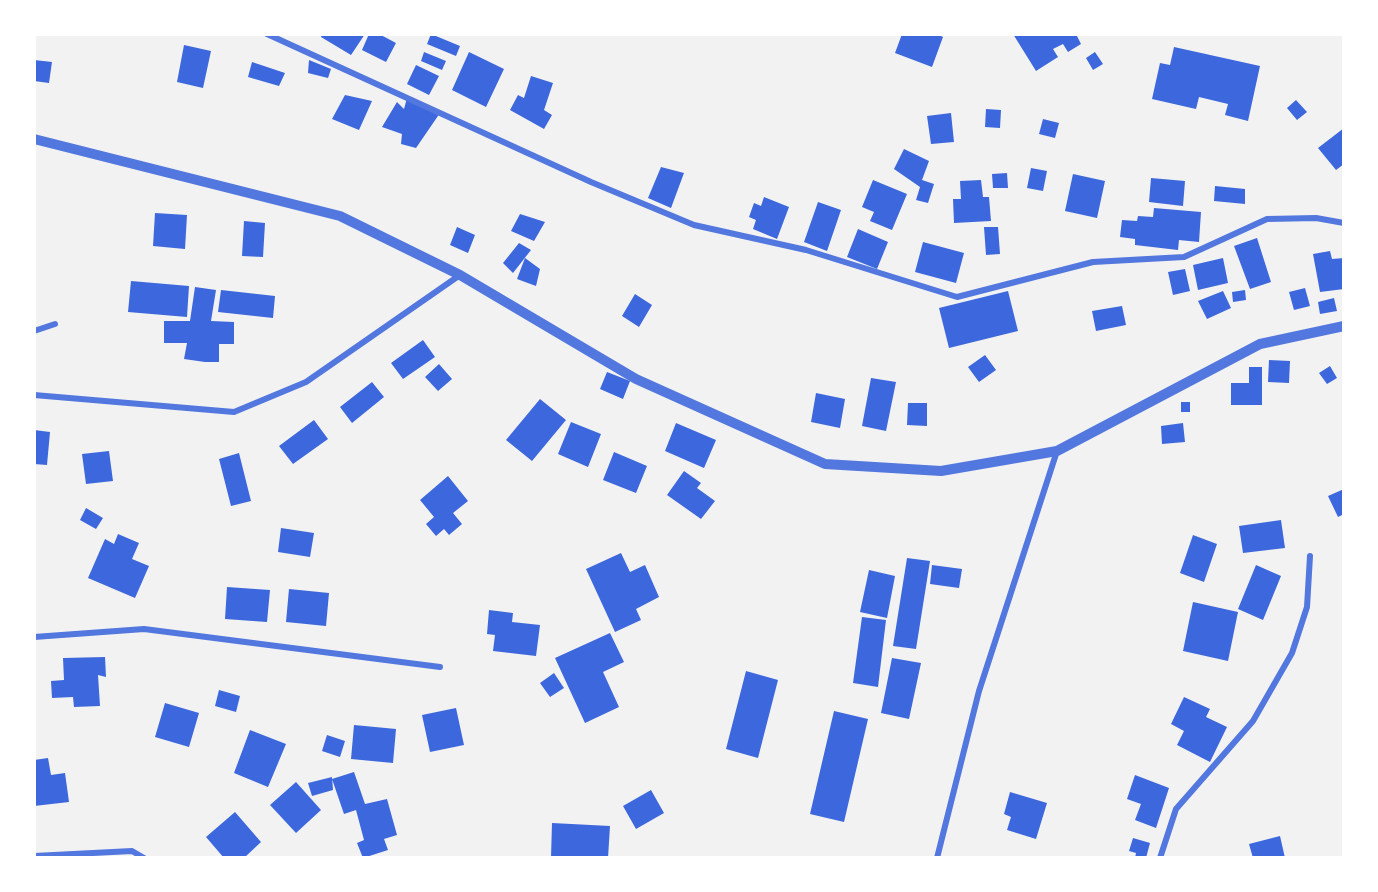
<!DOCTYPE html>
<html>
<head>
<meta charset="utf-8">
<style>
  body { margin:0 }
  #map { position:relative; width:1378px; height:892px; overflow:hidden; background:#f2f2f2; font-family:Overpass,sans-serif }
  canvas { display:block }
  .frame { position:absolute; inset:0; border:36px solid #fff; pointer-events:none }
</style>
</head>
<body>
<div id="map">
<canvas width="1378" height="892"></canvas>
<div class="frame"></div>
</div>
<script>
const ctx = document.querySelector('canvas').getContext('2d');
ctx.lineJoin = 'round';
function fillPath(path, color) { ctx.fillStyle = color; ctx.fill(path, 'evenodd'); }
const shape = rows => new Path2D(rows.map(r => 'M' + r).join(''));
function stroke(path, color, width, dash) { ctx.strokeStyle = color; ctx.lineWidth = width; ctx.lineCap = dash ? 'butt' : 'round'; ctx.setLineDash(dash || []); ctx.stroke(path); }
fillPath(shape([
  [322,34,365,34,351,55,321,37],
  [369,34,379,34,396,43,386,62,362,50],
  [431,34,460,46,456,56,427,44],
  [902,34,937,34,943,37,932,67,895,53],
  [1013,34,1076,34,1081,44,1068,52,1063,44,1053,49,1058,57,1036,71],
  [184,45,211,51,203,88,177,82],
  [1174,47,1260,66,1248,121,1225,115,1228,104,1199,97,1196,109,1152,99,1160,63,1170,65],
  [424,52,446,61,442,70,421,61],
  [469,52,504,69,486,107,452,90],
  [1095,52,1103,64,1093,70,1086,58],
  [34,60,52,62,49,83,34,81],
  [309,60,331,69,328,78,308,73],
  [252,62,285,73,279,86,248,77],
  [416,65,439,76,429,95,407,84],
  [531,76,553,83,544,110,552,115,544,129,510,110,518,95,524,98],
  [345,95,372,101,359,130,332,119],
  [407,98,440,113,416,148,401,144,402,134,382,127,397,102,404,109],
  [1296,100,1307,112,1297,120,1287,108],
  [986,109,1001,110,1000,128,985,127],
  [951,113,954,142,931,144,927,116],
  [1043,119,1059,123,1055,138,1039,134],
  [1344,128,1344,164,1336,170,1318,148],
  [904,149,929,161,922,180,934,184,928,203,916,200,920,187,894,169],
  [661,167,684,173,671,208,648,198],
  [1031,168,1047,171,1043,191,1027,188],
  [1007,173,1008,188,993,188,992,174],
  [1073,174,1105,181,1097,218,1065,211],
  [1151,178,1185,181,1183,206,1149,202],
  [873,180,907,194,892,230,870,221,874,212,862,207],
  [981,180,983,197,989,197,991,221,954,223,953,199,961,199,960,181],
  [1215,186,1245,189,1245,204,1214,201],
  [764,197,789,207,777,239,753,229,756,220,749,217,754,203,761,206],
  [818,202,841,210,827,251,804,242],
  [1154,208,1201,212,1199,242,1179,240,1178,250,1135,245,1135,239,1120,237,1122,220,1137,221,1138,216,1153,217],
  [155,213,187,215,185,249,153,246],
  [520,214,545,222,534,241,511,231],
  [244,221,265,223,263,257,242,256],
  [457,227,475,235,468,253,450,245],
  [984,227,998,227,1000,254,986,255],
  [858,229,888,242,877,269,847,257],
  [1257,238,1271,282,1250,289,1234,246],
  [923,242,964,253,956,283,915,272],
  [519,243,531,250,513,273,503,263],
  [1330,251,1332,259,1344,258,1344,289,1320,292,1313,254],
  [525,258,540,269,536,286,517,279],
  [1223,258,1228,283,1198,290,1193,265],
  [1185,269,1190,291,1173,295,1168,272],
  [131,281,189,286,187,317,128,312],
  [195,287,216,290,211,321,234,322,234,344,219,344,219,362,205,362,184,359,187,343,164,343,164,321,190,321],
  [1305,288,1310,306,1294,310,1289,292],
  [221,290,275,296,273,318,218,312],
  [1245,290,1246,300,1233,302,1232,292],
  [1008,291,1018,331,949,348,939,308],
  [1223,291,1231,308,1207,319,1198,301],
  [635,294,652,305,639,327,622,316],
  [1334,298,1337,311,1320,314,1318,302],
  [1122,306,1126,325,1096,331,1092,311],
  [423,340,435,357,403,379,391,363],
  [985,355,996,370,979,382,968,367],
  [1269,360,1290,361,1289,383,1268,382],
  [439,364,452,379,438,391,425,377],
  [1330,366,1337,378,1327,384,1319,373],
  [1249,367,1262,367,1262,405,1231,405,1231,383,1249,383],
  [607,372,630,381,623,399,600,389],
  [871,378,896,382,886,431,862,426],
  [372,382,384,397,352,423,340,407],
  [816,393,845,399,840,428,811,422],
  [540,399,566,420,532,461,506,440],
  [1181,402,1190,402,1190,412,1181,412],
  [908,403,927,403,927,426,907,425],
  [314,420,328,439,293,464,279,446],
  [571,422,601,434,588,467,558,454],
  [676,423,716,440,704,468,665,451],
  [1183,423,1185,442,1162,444,1161,426],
  [34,430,50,432,47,465,34,464],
  [109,451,113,481,86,484,82,454],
  [614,452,647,466,636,493,603,480],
  [239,453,251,501,231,506,219,459],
  [684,471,701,483,697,488,715,501,701,519,667,495],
  [448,476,468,501,453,513,462,524,449,535,444,529,436,536,426,524,434,517,420,500],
  [1344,489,1344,514,1338,517,1328,496],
  [86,508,103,518,96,529,80,520],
  [1281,520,1285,548,1243,553,1239,526],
  [281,528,314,533,310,557,278,552],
  [118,534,139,543,132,559,149,566,135,598,88,578,105,539,114,544],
  [1193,535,1217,544,1204,582,1180,573],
  [621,553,630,572,645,565,659,597,636,609,641,620,615,632,586,569],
  [907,558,930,561,916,649,893,646],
  [932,565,962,569,959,588,930,584],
  [1256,565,1281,576,1263,620,1238,609],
  [869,570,895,576,887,618,860,612],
  [227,587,270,590,267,622,225,619],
  [289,589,329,593,326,626,286,622],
  [1193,602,1238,612,1228,661,1183,651],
  [489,610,513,613,512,622,540,625,536,656,493,651,495,635,487,634],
  [862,617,886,620,878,687,853,683],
  [610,633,624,662,603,672,619,707,585,723,555,658],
  [105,657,106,677,98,675,100,706,74,707,73,697,52,698,51,681,64,680,63,658],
  [892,658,921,663,909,719,881,713],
  [746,671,778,680,758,758,726,749],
  [554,673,564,688,550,697,540,683],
  [219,690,240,696,236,712,215,706],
  [1184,697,1210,709,1206,717,1227,727,1210,762,1177,745,1184,731,1171,724],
  [165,703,199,713,189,747,155,737],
  [456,708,464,745,430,752,422,715],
  [834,711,868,719,844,822,810,814],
  [354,725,396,729,393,763,351,759],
  [250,730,286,744,268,787,234,773],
  [327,735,345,741,340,757,322,751],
  [48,758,51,775,65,773,69,802,34,806,34,760],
  [354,772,365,804,387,799,397,835,384,839,388,850,363,858,357,843,364,840,356,810,344,814,332,779],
  [1135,775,1169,788,1156,828,1135,820,1141,804,1127,799],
  [332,777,333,790,312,796,308,783],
  [296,782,321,810,296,833,270,805],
  [651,790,664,813,636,829,623,806],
  [1010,792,1047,803,1036,839,1007,830,1011,817,1004,814],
  [235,812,261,842,244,858,224,858,206,837],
  [552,823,610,826,608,858,551,858],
  [1280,836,1285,858,1253,858,1249,844],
  [1133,838,1150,843,1146,858,1135,858,1136,853,1129,851]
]), '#3d67dc');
stroke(shape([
  [267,34,591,182,694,225,806,250,957,297,1093,262,1184,257,1267,219,1316,218,1344,223],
  [34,331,55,324],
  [34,395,234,412,306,382,460,275],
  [34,637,144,629,440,667],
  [34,856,132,851,144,858],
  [937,858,979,691,1057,451],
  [1160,858,1176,809,1253,721,1292,653,1307,607,1310,556]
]), '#5277de', 6);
stroke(shape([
  [34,139,340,216,460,275,636,379,825,464,941,471,1057,451,1260,344,1344,326]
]), '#5277de', 10);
</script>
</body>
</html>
